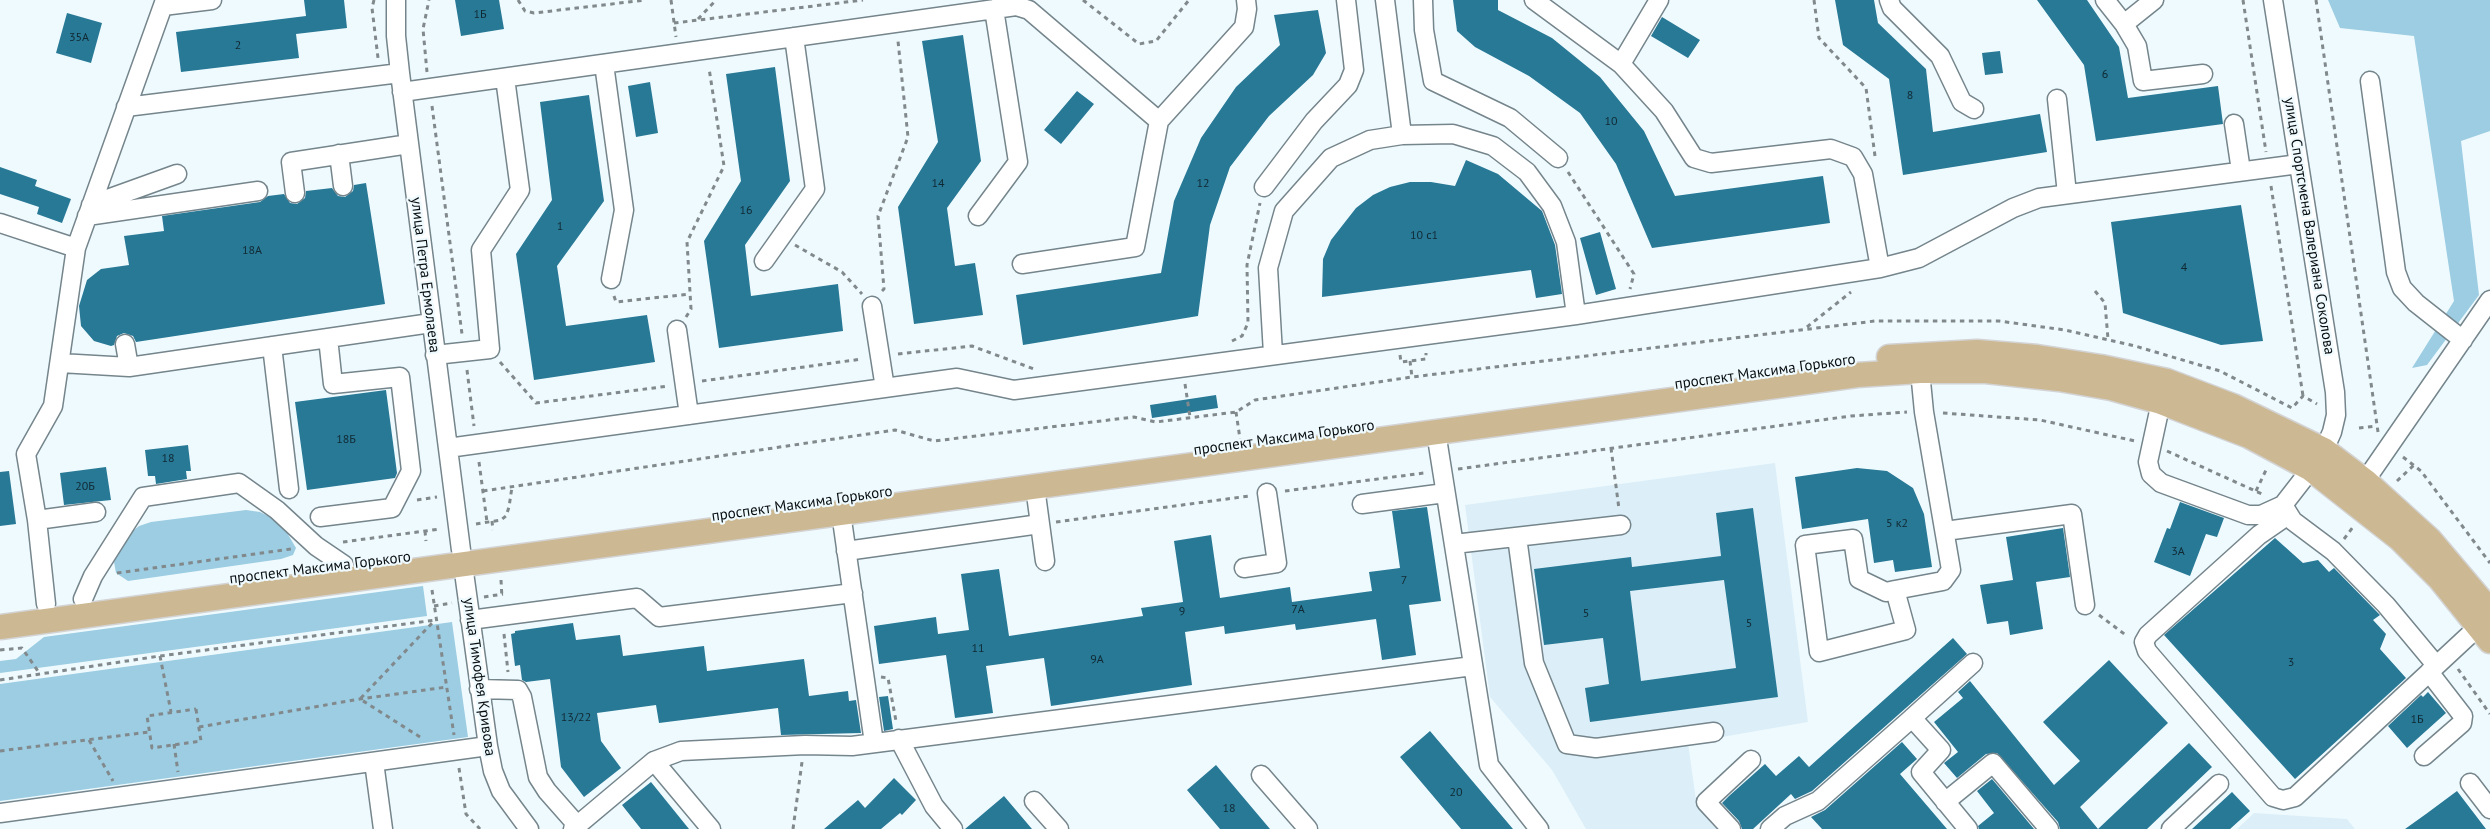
<!DOCTYPE html>
<html>
<head>
<meta charset="utf-8">
<style>
  body { margin:0 }
  canvas { display:block; background:#effafe }
</style>
</head>
<body>
<canvas width="2490" height="829"></canvas>
<script>
const ctx = document.querySelector('canvas').getContext('2d');
ctx.lineJoin = 'round';
function fillPath(path, color) { ctx.fillStyle = color; ctx.fill(path, 'evenodd'); }
const shape = rows => new Path2D(rows.map(r => 'M' + r).join(''));
function stroke(path, color, width, dash) { ctx.strokeStyle = color; ctx.lineWidth = width; ctx.lineCap = dash ? 'butt' : 'round'; ctx.setLineDash(dash || []); ctx.stroke(path); }
function drawText(font, color, halo, rows, align = 'center') {
  ctx.font = font + ' "PT Sans",sans-serif'; ctx.lineWidth = 4.5; ctx.setLineDash([]); ctx.textBaseline = 'middle'; ctx.strokeStyle = halo; ctx.fillStyle = color; for (const [text, x, y, turn = 0] of rows) {
    ctx.save(); ctx.translate(x, y); ctx.rotate((+turn || 0) * Math.PI / 180); ctx.textAlign = isNaN(turn) ? turn : align; if (halo) ctx.strokeText(text, 0, 0); ctx.fillText(text, 0, 0); ctx.restore();
  }
}
fillPath(shape([
  [1775,463,1808,722,1688,743,1697,807,1717,829,1586,829,1552,770,1490,697,1465,505],
  [2254,813,2347,819,2355,829,2237,829]
]), '#dceff8');
fillPath(shape([
  [2328,0,2490,0,2490,131,2461,141,2479,295,2427,365,2412,368,2454,301,2414,36,2340,28],
  [246,510,260,512,272,518,286,531,296,548,293,555,281,559,128,581,116,573,114,562,119,549,129,534,139,526,151,522],
  [423,586,427,616,0,673,0,661,16,659,44,637],
  [452,622,468,737,0,801,0,684]
]), '#9ccde2');
fillPath(shape([
  [304,0,344,0,347,28,296,34,299,58,181,72,176,32,306,16],
  [455,0,499,0,504,29,461,36],
  [1453,0,1498,0,1498,10,1552,38,1600,77,1644,131,1675,196,1823,176,1830,223,1652,248,1616,164,1580,113,1529,76,1475,47,1457,31],
  [1835,0,1874,0,1878,23,1926,69,1933,132,2040,114,2047,152,1903,175,1889,79,1843,45],
  [2037,0,2087,0,2119,47,2128,98,2218,86,2223,124,2096,141,2084,65],
  [1318,10,1326,53,1313,75,1269,116,1230,167,1210,225,1198,316,1023,345,1016,295,1161,273,1174,201,1201,138,1236,87,1280,45,1274,15],
  [67,13,102,23,91,63,56,53],
  [1662,17,1700,40,1688,58,1651,36],
  [963,35,981,161,947,208,955,266,975,263,983,315,914,324,898,207,938,142,922,41],
  [2000,51,2003,73,1985,75,1982,53],
  [775,67,790,181,745,245,751,296,838,284,843,331,719,348,704,241,741,181,726,74],
  [650,82,658,133,636,137,628,86],
  [1077,91,1094,104,1061,144,1044,130],
  [589,95,604,201,557,266,566,326,647,315,655,362,534,380,516,254,552,200,540,102],
  [1466,160,1498,174,1542,211,1555,245,1562,294,1536,298,1531,270,1322,297,1323,259,1331,240,1356,208,1373,195,1390,187,1410,182,1431,182,1455,186],
  [0,167,37,180,35,186,71,199,62,223,37,214,39,207,0,194],
  [366,183,385,304,136,342,133,336,124,333,117,336,114,345,111,346,94,341,81,326,79,306,87,280,101,269,129,265,124,236,164,231,162,216,260,202,268,196,284,194,290,203,297,204,305,198,306,191,332,188,338,196,345,197,353,191,354,185],
  [2241,205,2263,341,2221,345,2123,313,2111,222],
  [1600,232,1616,289,1596,295,1580,238],
  [386,390,397,473,395,478,307,490,295,402],
  [1216,395,1218,408,1152,418,1150,405],
  [188,445,191,471,186,471,187,479,156,484,155,476,148,476,145,450],
  [106,467,111,500,64,505,60,473],
  [1857,468,1887,471,1913,488,1924,514,1932,567,1895,572,1893,560,1874,563,1868,519,1802,529,1795,477],
  [9,471,16,524,0,526,0,472],
  [2180,502,2224,518,2217,537,2206,534,2190,576,2154,562,2167,528,2170,529],
  [1427,507,1441,601,1409,605,1416,655,1382,660,1376,619,1296,630,1295,624,1225,634,1224,626,1185,632,1192,685,1051,706,1044,658,986,666,993,713,955,718,946,655,879,664,874,626,936,617,938,634,969,630,961,574,999,569,1009,636,1143,616,1141,608,1183,602,1174,541,1211,535,1220,598,1290,587,1292,602,1372,591,1369,572,1400,568,1392,511],
  [1753,508,1778,697,1590,722,1585,688,1609,684,1603,638,1544,645,1534,569,1631,557,1632,567,1721,556,1716,513],
  [1724,580,1736,668,1641,681,1630,591],
  [2063,528,2070,577,2036,582,2043,629,2010,635,2008,621,1987,624,1980,585,2013,580,2006,537],
  [2275,538,2303,563,2318,560,2329,572,2334,568,2378,613,2380,615,2373,620,2386,634,2380,649,2406,678,2295,779,2164,635],
  [573,623,576,640,620,635,623,656,704,646,707,671,804,659,809,696,848,691,849,701,856,700,861,733,781,735,778,708,659,723,656,705,597,713,601,741,621,768,584,797,561,767,550,679,526,682,522,680,520,665,515,666,511,634,515,633,515,631],
  [1953,638,1967,654,1812,791,1795,799,1791,794,1753,829,1742,829,1739,821,1722,803,1729,796,1765,764,1776,776,1799,756,1809,767],
  [2109,660,2168,723,2080,807,2098,829,2060,829,2058,822,1997,753,1986,754,1957,778,1944,763,1958,752,1934,722,1963,698,1958,692,1970,681,2054,785,2080,761,2043,722],
  [2428,692,2446,713,2407,748,2388,726,2421,695,2423,697],
  [888,696,893,729,884,731,879,697],
  [1430,731,1513,829,1461,829,1400,757],
  [1902,742,1917,759,1900,774,1947,829,1822,829,1811,817,1825,810],
  [2189,743,2212,767,2147,829,2098,829],
  [1216,765,1270,829,1220,829,1187,790],
  [894,778,916,800,902,815,900,813,881,829,824,829,858,800,865,808],
  [1992,779,2034,829,1979,829,1978,826,1994,813,1977,791],
  [651,782,689,829,641,829,622,805],
  [2457,791,2486,829,2405,829,2426,814],
  [2232,792,2250,811,2230,829,2192,829],
  [1004,796,1032,829,965,829]
]), '#287996');
const minor = shape([
  [396,0,396,36,400,73,461,550],
  [1385,0,1402,135],
  [1423,0,1424,30,1433,81,1510,118,1558,158],
  [1534,0,1621,64,1664,111,1694,158,1711,163,1831,149,1853,157,1863,174,1880,268],
  [1889,0,1892,8,1940,56,1962,102,1974,109],
  [2105,0,2124,24,2137,46,2143,81,2203,74],
  [2273,0,2335,392,2336,415,2332,432,2324,450],
  [163,6,212,0],
  [2124,24,2154,0],
  [604,64,624,210,611,279],
  [1621,64,1659,0],
  [2370,81,2396,272,2402,288,2416,303,2463,340],
  [402,92,1016,6,1029,10,1159,121],
  [2057,99,2067,194],
  [126,107,400,73],
  [2234,124,2241,171],
  [339,154,343,186],
  [1264,187,1314,121,1348,85,1354,70,1346,0],
  [295,193,291,162,409,144],
  [91,205,177,174],
  [87,216,258,191],
  [978,216,1018,162,994,9],
  [0,223,76,248],
  [764,261,815,189,794,37],
  [1022,264,1135,247,1159,121,1244,27,1247,9,1246,0],
  [872,306,885,388],
  [677,330,689,415],
  [125,344,129,367],
  [272,346,289,489],
  [1273,354,1268,268,1284,211,1331,158,1370,140,1402,135,1453,134,1493,146,1527,172,1552,206,1566,242,1576,315],
  [435,355,490,349,481,250,520,190,505,78],
  [60,363,129,367,431,323],
  [2161,402,2148,462,2151,474,2161,483,2248,515,2261,515,2283,505,2311,469],
  [1436,432,1489,765,1539,829],
  [448,448,957,378,1014,390,1576,315,1880,268,1919,258,2013,208,2039,198,2299,164],
  [2365,481,2490,300],
  [1035,487,1045,561],
  [1362,504,1445,493],
  [2283,505,2293,521,2333,551,2386,605,2436,665],
  [841,513,874,743],
  [2288,515,2259,535,2148,635,2144,642,2147,651,2273,797,2283,800,2295,797,2479,626],
  [320,517,392,508,411,471,400,377,333,384,328,338],
  [37,520,96,512],
  [1945,531,2072,514,2085,605],
  [1517,537,1534,663,1567,744,1596,748,1714,732],
  [1454,544,1621,525],
  [846,551,1040,524],
  [463,565,488,746,493,771,501,791,529,829],
  [1244,568,1277,563,1267,493],
  [1895,590,1906,630,1819,652,1805,545,1853,539,1859,579,1886,592,1895,590,1943,581,1951,570,1924,412,1920,371],
  [83,599,93,576,143,497,239,483,277,510,316,546,344,565],
  [46,604,37,520,26,454,53,406,76,248,165,0],
  [470,620,637,598,659,617,853,593],
  [479,689,518,690,522,697,538,777,547,791,577,825],
  [1912,718,1973,663],
  [899,739,934,806,953,829],
  [2424,756,2462,723,2463,716,2429,672],
  [654,761,711,829],
  [374,762,383,829],
  [1261,775,1308,829],
  [2470,783,2490,809],
  [1034,801,1059,829],
  [1945,802,1993,763,2049,829],
  [0,813,488,746],
  [573,829,654,761,681,751,805,745,852,746,1473,666],
  [1731,829,1706,802,1751,760],
  [1770,829,1785,816,1818,801,1912,718,1941,750,1921,772,1968,829],
  [2171,829,2219,784]
]);
const major = shape([
  [1889,357,1977,352,2037,357,2101,367,2167,381,2233,406,2324,450,2365,481,2430,540,2490,611],
  [0,627,1857,375,1920,371,1986,371,2059,379,2111,388,2161,402,2249,436,2311,469,2400,539,2440,579,2490,641]
]);
stroke(minor, '#75858c', 21);
stroke(major, '#d3d3d4', 27);
stroke(shape([
  [374,0,372,8,378,58],
  [518,0,525,11,534,13,646,0],
  [671,0,676,37],
  [1083,0,1139,44,1156,41,1189,0],
  [1814,0,1819,38,1866,88,1875,156],
  [2243,0,2266,152],
  [2316,0,2378,432],
  [698,19,716,0],
  [674,23,863,0],
  [427,72,423,29,429,0],
  [432,106,462,334],
  [1568,172,1634,274,1630,289],
  [2271,186,2303,396],
  [795,245,842,272,862,294],
  [882,291,884,289,878,216,908,137,898,41],
  [2095,291,2105,303,2108,339],
  [614,296,616,302,690,294],
  [686,317,691,309,687,242,724,166,709,68],
  [1807,327,1851,292],
  [1232,341,1242,336,1248,323,1247,265,1260,203],
  [898,354,972,346,1034,369],
  [1400,355,1401,362,1426,359,1426,353],
  [1410,361,1412,377],
  [500,362,536,403,669,386],
  [467,370,474,426],
  [702,381,862,359],
  [1185,384,1190,417],
  [1236,412,1240,439],
  [1943,413,2040,420,2135,441],
  [2359,428,2376,426],
  [1611,448,1619,509],
  [2167,451,2262,494],
  [2403,457,2421,471,2490,563],
  [479,462,487,522],
  [1458,469,1851,416,1907,412],
  [2397,481,2414,465],
  [483,491,895,430,934,441,1134,417,1156,422,1236,412,1255,400,1412,377,1875,321,1999,321,2065,330,2135,346,2220,371,2292,408,2303,396,2317,404],
  [1285,491,1424,473],
  [2256,491,2267,468],
  [417,500,437,497],
  [492,521,493,530],
  [1056,522,1249,496],
  [476,524,501,520,506,516,509,507,512,487],
  [425,531,426,541],
  [2344,539,2353,527],
  [343,542,440,529],
  [117,573,291,549],
  [501,580,502,598],
  [432,590,454,735],
  [484,597,503,594],
  [434,606,452,603],
  [2099,615,2127,636],
  [504,634,508,672],
  [0,650,22,648,40,674],
  [160,656,171,712],
  [2458,669,2490,714],
  [881,677,888,678,896,721],
  [0,680,160,656,436,620],
  [196,709,201,741,152,748,147,716,196,709],
  [199,727,360,699,447,687],
  [420,737,360,699,435,620],
  [89,740,113,781],
  [174,744,178,772],
  [0,751,149,732],
  [459,768,466,814,480,829],
  [793,829,802,762]
]), '#81898c', 3, [4.5, 4.5]);
stroke(minor, '#fff', 18);
stroke(major, '#ccb892', 24);
drawText('12px', '#102832', null, [
  ["1Б",480,15],
  ["35А",79,38],
  ["2",238,46],
  ["6",2105,75],
  ["8",1910,96],
  ["10",1611,122],
  ["14",938,184],
  ["12",1203,184],
  ["16",746,211],
  ["1",560,227],
  ["10 с1",1424,236],
  ["18А",252,251],
  ["4",2184,268],
  ["18Б",346,440],
  ["18",168,459],
  ["20Б",85,487],
  ["5 к2",1897,524],
  ["3А",2178,552],
  ["7",1404,581],
  ["7А",1298,610],
  ["9",1182,612],
  ["5",1586,614],
  ["5",1749,624],
  ["11",978,649],
  ["9А",1097,660],
  ["3",2291,663],
  ["13/22",576,718],
  ["1Б",2417,720],
  ["20",1456,793],
  ["18",1229,809]
]);
drawText('15px', '#080d10', '#effafe', [
  ["улица Спортсмена Валериана Соколова",2309,226,81],
  ["улица Петра Ермолаева",425,275,83],
  ["проспект Максима Горького",1765,372,-8],
  ["проспект Максима Горького",1284,438,-8],
  ["проспект Максима Горького",802,504,-8],
  ["проспект Максима Горького",320,568,-7],
  ["улица Тимофея Кривова",479,677,82]
]);
</script>
</body>
</html>
